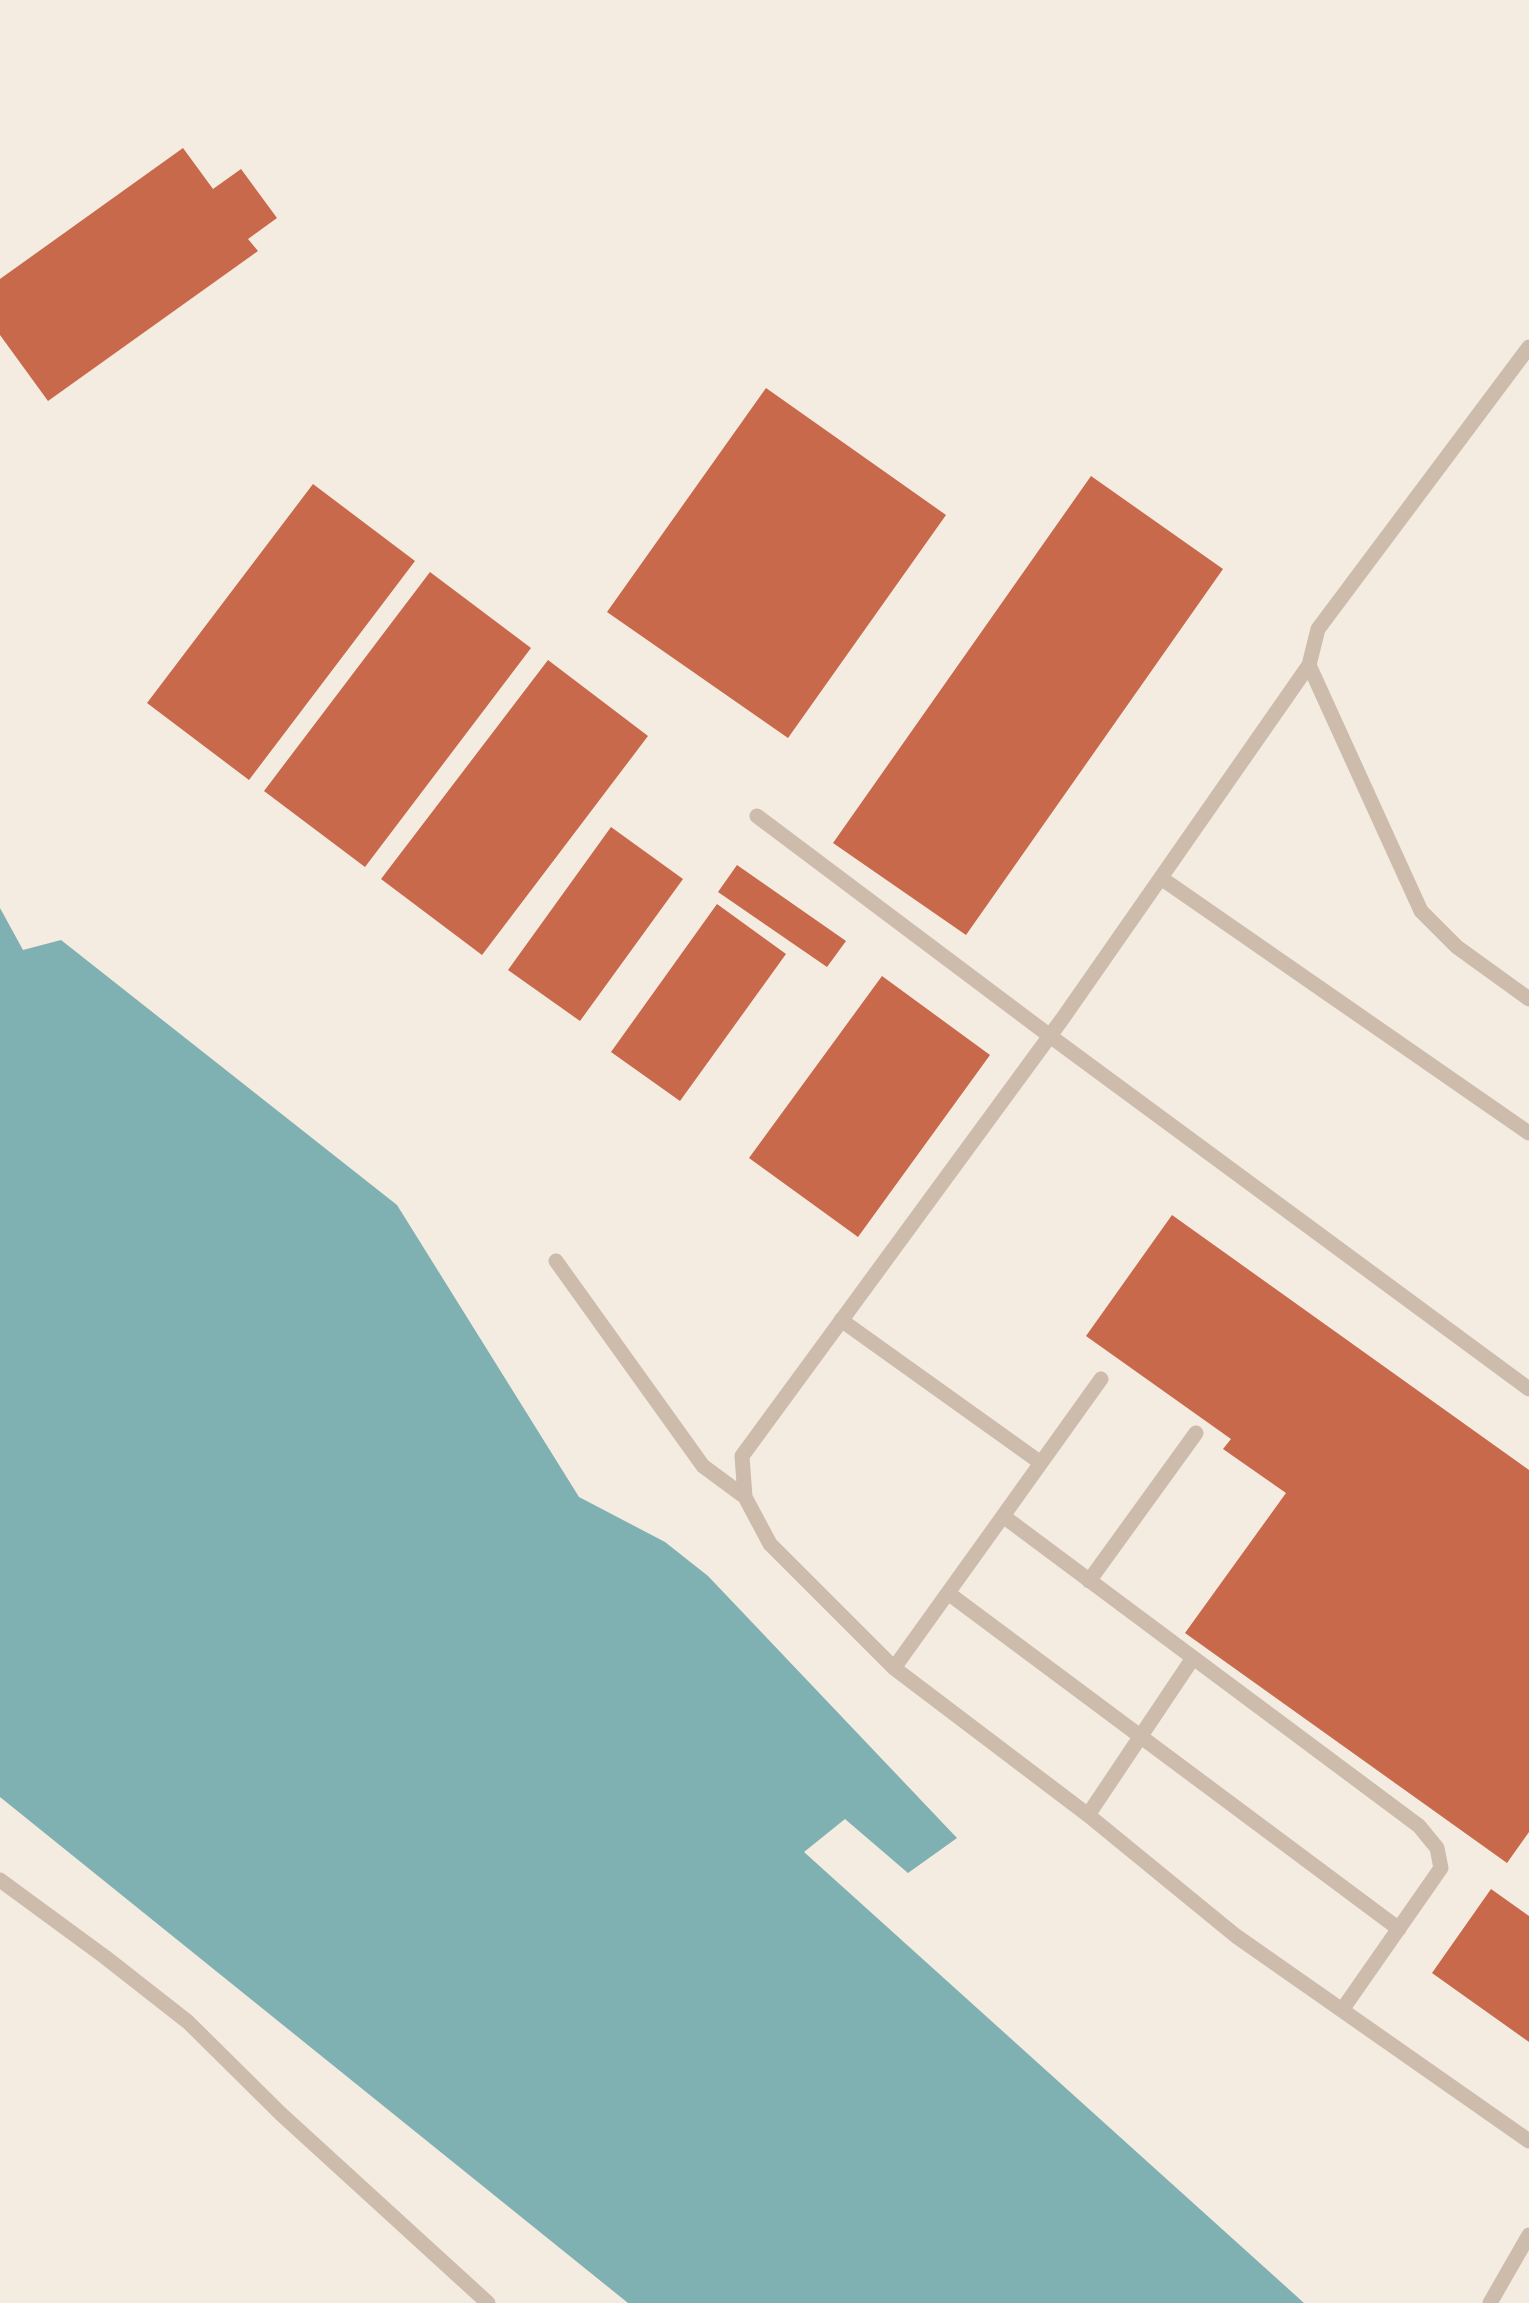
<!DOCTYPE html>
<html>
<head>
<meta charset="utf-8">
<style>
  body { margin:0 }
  canvas { display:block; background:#f4ebe1 }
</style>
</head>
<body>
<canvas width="1529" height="2303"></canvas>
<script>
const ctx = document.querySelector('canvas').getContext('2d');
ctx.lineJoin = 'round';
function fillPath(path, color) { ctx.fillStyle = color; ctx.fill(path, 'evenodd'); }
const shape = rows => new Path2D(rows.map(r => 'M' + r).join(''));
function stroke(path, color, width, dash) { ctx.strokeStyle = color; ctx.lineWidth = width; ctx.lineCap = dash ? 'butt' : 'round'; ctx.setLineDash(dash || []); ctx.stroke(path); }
fillPath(shape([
  [0,908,23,950,61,940,397,1205,579,1497,665,1542,708,1576,957,1838,908,1873,845,1819,804,1852,1304,2303,628,2303,0,1797]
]), '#7fb0b2');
fillPath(shape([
  [183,148,213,189,241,169,277,218,248,239,258,251,48,401,0,335,0,279],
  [766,388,946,515,788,738,607,612],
  [1091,476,1223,569,966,935,833,843],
  [313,484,415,561,249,780,147,703],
  [430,572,531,648,365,867,264,791],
  [548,660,648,736,482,955,381,879],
  [611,827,683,879,580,1021,508,970],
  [737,865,846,941,827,967,718,892],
  [717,904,786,954,680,1101,611,1052],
  [882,976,990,1055,858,1237,749,1158],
  [1172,1215,1529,1470,1529,1832,1507,1863,1185,1633,1286,1493,1223,1449,1231,1439,1086,1336],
  [1491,1889,1529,1916,1529,2042,1432,1973]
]), '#c8694b');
stroke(shape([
  [1529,347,1318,629,1309,665,1421,911,1457,947,1529,999],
  [1309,665,1063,1018,742,1456,745,1497,770,1544,894,1668,1088,1815,1236,1936,1529,2141],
  [757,816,1050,1036,1529,1389],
  [1161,878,1529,1133],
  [556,1261,703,1466,745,1497],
  [841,1320,1041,1463],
  [1003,1516,1101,1379],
  [1089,1581,1196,1433],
  [948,1593,1399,1929],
  [894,1668,1003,1516,1419,1826,1437,1848,1441,1868,1342,2010],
  [1088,1815,1193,1658],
  [0,1880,105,1957,188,2022,281,2114,488,2303],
  [1490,2303,1529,2235]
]), '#cdbbac', 15);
</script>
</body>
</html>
